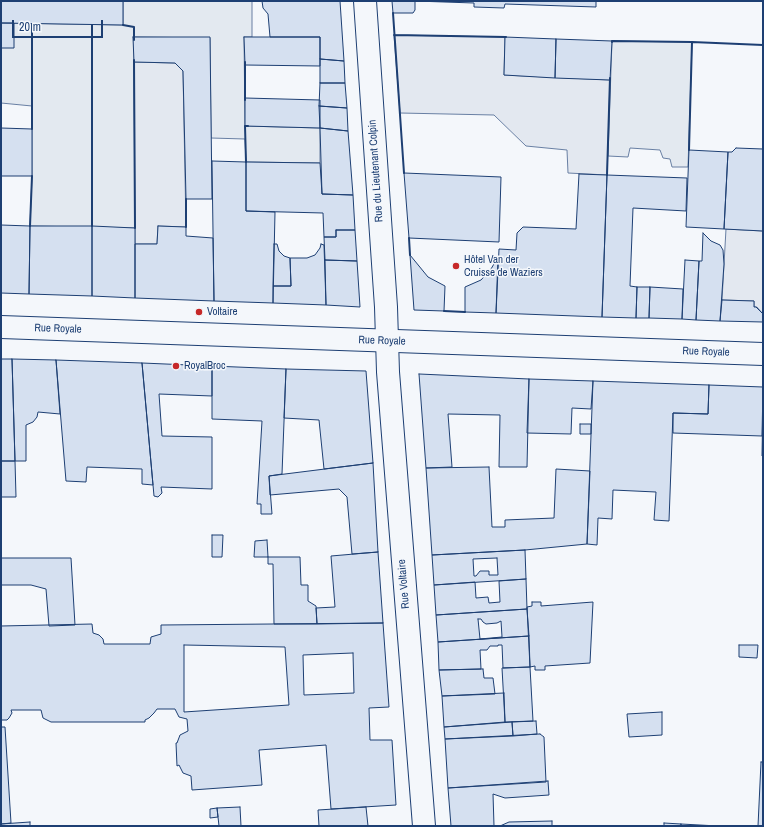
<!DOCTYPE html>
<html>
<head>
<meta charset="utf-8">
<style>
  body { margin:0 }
  #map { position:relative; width:764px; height:827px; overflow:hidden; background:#f4f7fb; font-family:"Archivo Narrow",sans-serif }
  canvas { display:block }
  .frame { position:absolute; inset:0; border:2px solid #1d3f73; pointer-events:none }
  .scale { position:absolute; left:12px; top:20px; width:91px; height:18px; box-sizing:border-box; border:2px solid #1d3f73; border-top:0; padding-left:5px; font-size:12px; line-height:14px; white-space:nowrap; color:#1d3f73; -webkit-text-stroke:3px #f4f7fb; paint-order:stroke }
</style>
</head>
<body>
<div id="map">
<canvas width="764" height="827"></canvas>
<div class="frame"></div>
<div class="scale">20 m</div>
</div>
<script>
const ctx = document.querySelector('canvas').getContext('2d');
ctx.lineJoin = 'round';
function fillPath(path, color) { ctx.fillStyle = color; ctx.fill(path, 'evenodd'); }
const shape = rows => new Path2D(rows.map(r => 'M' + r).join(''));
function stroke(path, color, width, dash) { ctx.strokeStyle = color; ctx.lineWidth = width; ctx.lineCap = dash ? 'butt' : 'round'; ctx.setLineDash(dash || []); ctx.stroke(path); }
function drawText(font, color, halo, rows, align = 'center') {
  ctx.font = font + ' "Archivo Narrow",sans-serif'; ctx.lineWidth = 3; ctx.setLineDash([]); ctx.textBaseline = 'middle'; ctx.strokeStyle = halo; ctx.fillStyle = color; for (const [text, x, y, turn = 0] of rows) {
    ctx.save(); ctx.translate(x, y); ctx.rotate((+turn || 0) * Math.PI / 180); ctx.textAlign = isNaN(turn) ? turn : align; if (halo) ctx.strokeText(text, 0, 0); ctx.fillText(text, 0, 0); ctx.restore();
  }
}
const green = shape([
  [123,1,252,1,252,37,244,37,245,126,320,128,320,163,246,162,245,139,211,138,210,38,134,37,135,228,30,226,32,176,32,106,1,103,1,48,14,23,123,25,123,1],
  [612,41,692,42,688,167,672,167,670,159,663,158,660,150,630,148,628,157,608,156,612,41]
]);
fillPath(green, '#e3e9f0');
stroke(green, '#687fa3', 1);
const parking = shape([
  [394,35,505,37,504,75,610,80,607,175,568,173,567,150,526,146,494,115,400,113,394,35],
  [134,62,175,63,183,71,186,227,158,226,157,244,135,244,134,62],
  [726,229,763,231,763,314,757,307,754,307,754,301,722,300,726,229]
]);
fillPath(parking, '#e3e8f0');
stroke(parking, '#687fa3', 1);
const building = shape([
  [1,1,123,1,123,25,1,23,1,1],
  [262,1,340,1,344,61,320,59,320,37,270,37,268,14,263,8,262,1],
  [392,1,596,1,596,7,505,4,504,8,474,7,474,3,415,1,415,10,413,13,393,13,392,1],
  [1,23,14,23,14,48,1,48,1,23],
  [133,37,210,37,212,199,186,199,183,71,175,63,134,62,133,37],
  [244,37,320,37,320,66,245,65,244,37],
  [505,37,556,39,555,78,504,75,505,37],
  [556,39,612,41,610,80,555,78,556,39],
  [320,59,344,61,345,83,320,83,320,59],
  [320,83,345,83,347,108,319,106,320,83],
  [245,98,320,100,320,128,245,126,245,98],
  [319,106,347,108,348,131,320,128,319,106],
  [1,128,32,129,32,176,1,176,1,128],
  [320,128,348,131,353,195,322,194,320,128],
  [736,148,763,149,763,231,724,229,728,152,732,152,736,148],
  [689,150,728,152,724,229,686,227,689,150],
  [212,161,246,162,246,211,275,212,273,303,214,301,212,161],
  [246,162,320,163,322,194,353,195,355,230,336,230,336,237,324,237,323,213,246,211,246,162],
  [404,173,501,177,499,242,409,238,404,173],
  [579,174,607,175,602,317,496,313,499,249,516,250,517,233,523,227,576,229,579,174],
  [607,175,687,178,686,211,633,208,630,286,637,287,636,318,602,317,607,175],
  [1,225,30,226,29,294,1,293,1,225],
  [30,226,92,226,92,296,29,294,30,226],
  [92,226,135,228,135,298,92,296,92,226],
  [158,226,186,227,186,236,213,238,214,301,135,298,135,244,157,244,158,226],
  [336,230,355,230,357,261,325,260,324,237,336,237,336,230],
  [703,233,711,241,720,245,723,250,724,264,720,321,696,320,699,261,702,261,703,233],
  [274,244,277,244,279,251,284,256,290,258,291,286,273,286,274,244],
  [321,244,324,245,326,305,273,303,273,286,291,286,290,258,307,258,315,255,320,248,321,244],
  [410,255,428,277,445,286,444,311,414,310,410,255],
  [498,257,496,313,465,312,465,287,481,280,491,269,498,257],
  [325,260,357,261,360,307,326,305,325,260],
  [685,260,699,261,696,320,682,319,685,260],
  [637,287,650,287,649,318,636,318,637,287],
  [650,287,683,289,682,319,649,318,650,287],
  [722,300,754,301,754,307,756,307,763,314,763,322,720,321,722,300],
  [1,359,12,359,15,461,1,461,1,359],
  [12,359,56,360,60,414,38,412,37,417,33,422,26,425,26,461,15,461,12,359],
  [56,360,142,363,153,485,142,484,142,469,87,467,86,482,66,481,56,360],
  [142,363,212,366,212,396,159,394,162,436,212,437,212,489,161,487,162,493,158,497,154,496,142,363],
  [212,366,286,369,282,474,269,476,272,514,261,514,261,504,257,504,262,421,212,419,212,366],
  [286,369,366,371,373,463,324,469,319,420,284,418,286,369],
  [419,374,529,379,527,467,499,467,500,415,448,414,452,467,426,468,419,374],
  [529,379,593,381,591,409,572,408,571,434,527,433,529,379],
  [593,381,709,385,708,414,673,413,669,521,654,520,656,492,613,490,612,519,598,518,597,545,587,544,593,381],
  [709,385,763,387,762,436,673,433,673,413,708,414,709,385],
  [763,398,763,456,762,456,763,398],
  [580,424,591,424,591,434,580,434,580,424],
  [1,461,15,461,16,497,1,497,1,461],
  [373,463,378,552,352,554,347,497,339,489,270,495,269,476,373,463],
  [489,467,492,527,505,527,505,520,554,518,556,469,590,471,587,544,525,550,432,555,426,468,489,467],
  [212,535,223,535,222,557,212,557,212,535],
  [267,540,268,557,254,557,255,541,267,540],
  [525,550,526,579,434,585,432,555,525,550],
  [497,558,498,575,489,575,489,571,480,571,476,576,474,576,473,559,497,558],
  [378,552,383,623,317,624,316,608,335,607,331,556,378,552],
  [268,557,300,557,301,585,308,585,308,601,316,606,317,624,274,624,273,564,268,564,268,557],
  [1,558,71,558,75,625,49,626,46,589,31,585,1,585,1,558],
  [526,579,527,609,436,615,434,585,475,582,476,598,488,597,489,603,500,602,499,581,526,579],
  [532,602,541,602,541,606,593,602,590,663,545,666,545,670,535,670,535,666,530,667,527,607,532,606,532,602],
  [527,609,529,636,438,642,436,615,527,609],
  [478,619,481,619,483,622,486,624,497,623,501,621,502,637,480,639,478,619],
  [383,623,389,707,369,708,370,740,392,740,396,805,331,809,326,745,259,750,262,785,192,790,191,776,183,773,179,765,177,766,176,743,177,743,180,735,188,731,187,719,179,717,175,709,157,709,154,713,149,718,145,720,145,722,51,722,43,718,41,710,11,710,12,713,9,718,7,720,1,720,1,626,92,624,93,633,99,635,103,639,104,644,150,644,151,637,161,634,161,625,383,623],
  [184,645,285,647,289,705,184,712,184,645],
  [353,653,354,693,304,695,303,655,353,653],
  [529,636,530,667,503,668,502,645,498,645,498,646,490,646,487,650,480,650,481,669,439,670,438,642,529,636],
  [739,645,758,645,757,658,739,657,739,645],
  [530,667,533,721,505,722,502,668,530,667],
  [483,669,484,678,493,678,495,694,442,696,439,670,483,669],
  [504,693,505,722,444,727,442,696,504,693],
  [662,712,662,735,629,737,627,714,662,712],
  [536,721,537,734,513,736,512,722,536,721],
  [512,722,513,736,445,739,444,727,512,722],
  [1,727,5,727,11,823,1,824,1,727],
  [540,734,544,737,546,782,448,788,445,739,540,734],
  [761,762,763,762,763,826,758,826,761,762],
  [548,781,549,795,505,798,493,794,494,826,451,826,448,788,548,781],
  [240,807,241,826,219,826,217,808,240,807],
  [366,807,368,826,319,826,318,810,366,807],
  [217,808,218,817,210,818,210,809,217,808],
  [552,821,552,826,500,826,509,822,552,821],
  [30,822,30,826,1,826,1,824,30,822],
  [664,823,681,824,681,826,664,826,664,823],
  [681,824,718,826,681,826,681,824]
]);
fillPath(building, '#d5e0f0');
stroke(building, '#1d3f73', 1);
const minor = shape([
  [1,327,763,354]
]);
const tertiary = shape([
  [365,1,386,307,388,372,424,826]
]);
stroke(minor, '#1d3f73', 24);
stroke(tertiary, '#1d3f73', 24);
stroke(minor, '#f4f7fb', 22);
stroke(tertiary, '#f4f7fb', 22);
stroke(shape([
  [393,13,404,173],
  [92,25,92,226],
  [123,25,134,27,134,40],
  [394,35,506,37],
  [612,42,612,41,692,42],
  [134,60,135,228],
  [245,62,245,100],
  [32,129,32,24],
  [689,150,692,42,763,45],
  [246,162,245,126,248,126],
  [607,175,610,78],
  [186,199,186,227],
  [30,226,32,176],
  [409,238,410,255],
  [444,311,465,312]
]), '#1d3f73', 2);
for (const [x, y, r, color] of [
  [456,266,4,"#c62828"],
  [199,312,4,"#c62828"],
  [176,366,4,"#c62828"]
]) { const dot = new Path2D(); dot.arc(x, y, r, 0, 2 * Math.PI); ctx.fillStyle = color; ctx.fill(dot); stroke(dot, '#f4f7fb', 1.5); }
drawText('11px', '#1d3f73', '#f4f7fb', [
  ["Rue du Lieutenant Colpin",376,171,-94],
  ["Rue Royale",58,329,2],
  ["Rue Royale",382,341,2],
  ["Rue Royale",706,352,2],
  ["Rue Voltaire",404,584,-95]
]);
drawText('11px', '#1d3f73', '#f4f7fb', [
  ["Hôtel Van der",464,260],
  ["Cruisse de Waziers",464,273],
  ["Voltaire",207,312],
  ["RoyalBroc",184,366]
], 'left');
</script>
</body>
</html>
